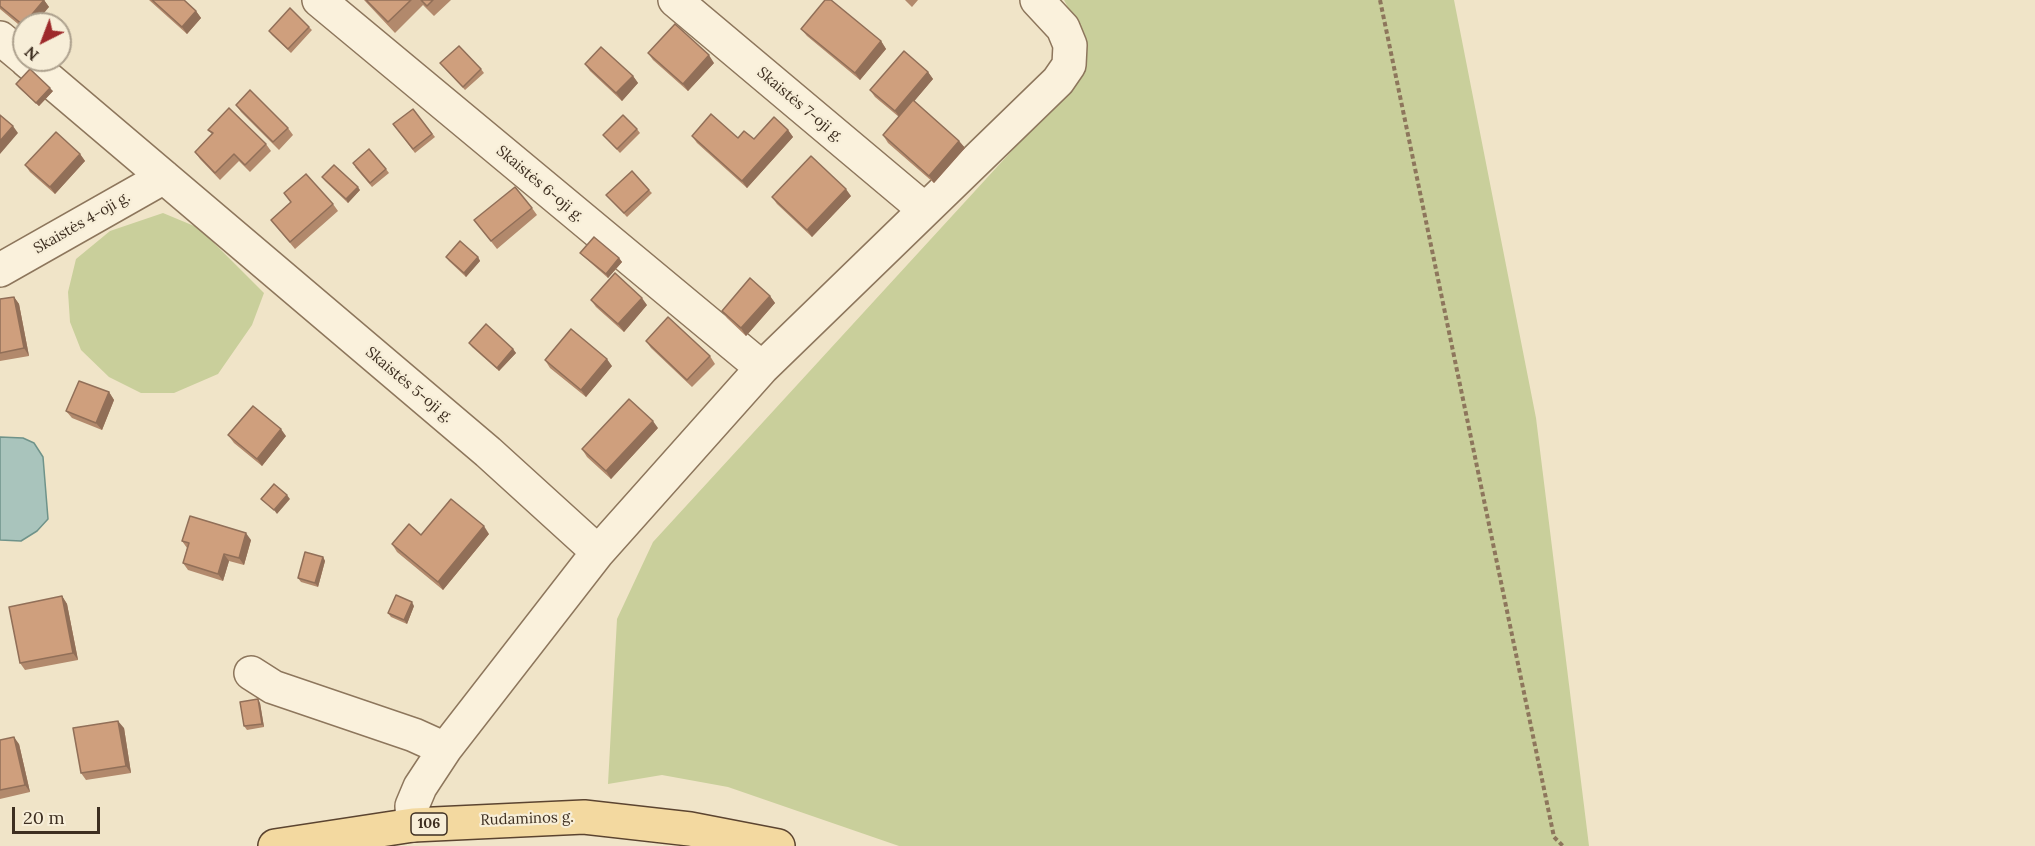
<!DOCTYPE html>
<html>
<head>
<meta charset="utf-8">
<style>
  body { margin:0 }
  #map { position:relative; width:2035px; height:846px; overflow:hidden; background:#f0e4c8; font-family:Lora,serif }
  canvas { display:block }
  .north { position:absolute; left:12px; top:12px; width:60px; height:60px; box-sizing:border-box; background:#f7eed8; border:2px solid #ada18e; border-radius:50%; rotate:222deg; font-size:16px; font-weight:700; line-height:24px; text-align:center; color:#3d2e20 }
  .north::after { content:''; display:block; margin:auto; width:21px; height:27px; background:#9e2a2b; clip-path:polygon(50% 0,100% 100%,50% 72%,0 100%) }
  .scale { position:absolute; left:12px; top:807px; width:88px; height:27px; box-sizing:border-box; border:3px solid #3d2e20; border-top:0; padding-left:8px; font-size:18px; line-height:21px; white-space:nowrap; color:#3d2e20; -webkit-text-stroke:4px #f7eed8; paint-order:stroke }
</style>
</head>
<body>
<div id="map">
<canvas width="2035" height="846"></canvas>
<div class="north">N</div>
<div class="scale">20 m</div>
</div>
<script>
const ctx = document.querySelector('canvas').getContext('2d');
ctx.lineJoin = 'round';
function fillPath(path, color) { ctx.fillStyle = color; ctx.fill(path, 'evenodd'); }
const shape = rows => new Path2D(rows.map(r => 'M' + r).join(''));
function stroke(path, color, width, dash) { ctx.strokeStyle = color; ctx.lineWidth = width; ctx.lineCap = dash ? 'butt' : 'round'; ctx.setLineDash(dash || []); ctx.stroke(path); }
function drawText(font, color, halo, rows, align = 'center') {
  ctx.font = font + ' Lora,serif'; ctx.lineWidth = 4.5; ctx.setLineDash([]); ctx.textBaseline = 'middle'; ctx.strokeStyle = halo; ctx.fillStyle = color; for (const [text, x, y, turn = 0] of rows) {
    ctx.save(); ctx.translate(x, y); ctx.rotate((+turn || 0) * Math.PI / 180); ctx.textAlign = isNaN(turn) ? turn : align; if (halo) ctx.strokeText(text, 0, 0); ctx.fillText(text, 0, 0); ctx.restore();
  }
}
fillPath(shape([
  [1064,0,1454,0,1536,418,1589,846,899,846,728,787,662,775,608,784,617,619,653,542,1074,83,1084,37],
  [163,213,199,228,264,293,252,325,218,374,174,393,141,393,109,377,81,350,70,322,68,292,76,259,110,231]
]), '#c9cf9b');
const water = shape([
  [0,437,23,438,34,443,43,457,48,519,37,531,21,541,0,540,0,437]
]);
fillPath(water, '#a9c4bc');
stroke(water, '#6f938a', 1.5);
const minor = shape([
  [319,0,762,368],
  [675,0,925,210],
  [0,38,24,58],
  [26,60,488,452,598,552,445,749,420,787,412,806,413,825],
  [0,270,164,177],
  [598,552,762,368,1058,81,1069,65,1070,45,1063,28,1037,0],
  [251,673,273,687,414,735,445,749]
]);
const primary = shape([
  [275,846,413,825,584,817,690,829,778,846]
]);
stroke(minor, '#8d765c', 36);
stroke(primary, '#5b4430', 36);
stroke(shape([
  [1380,0,1554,837,1563,846]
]), '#8d765c', 4, [4.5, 3]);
stroke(minor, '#faf1dc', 33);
stroke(primary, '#f3d9a0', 33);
fillPath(shape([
  [0,0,44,0,49,7,24,24,24,29,0,9],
  [149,0,184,0,196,11,201,18,187,34],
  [364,0,451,0,434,16,423,5,395,33],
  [905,0,918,0,912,7],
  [309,27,312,30,291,53,272,35,269,31],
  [801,29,881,41,886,49,860,80,807,36],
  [648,53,714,63,688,91,653,60],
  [440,63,481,69,484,73,465,90],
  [585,64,633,76,638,83,622,101,590,71],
  [928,72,933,79,914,101,959,141,965,148,934,183,888,143,883,135,899,117,875,97,870,90],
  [16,84,53,91,39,106,19,88],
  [236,105,288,128,293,135,279,150,241,112],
  [413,109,435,137,415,153,393,124],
  [637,129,640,133,620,153,603,135],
  [208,130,266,144,271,151,250,172,239,161,220,180,200,159,195,152,212,134],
  [788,130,793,137,747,188,697,143,692,136,754,139],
  [80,154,85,161,55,194,30,172,25,165],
  [355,167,386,169,389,173,372,187],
  [322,177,360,190,348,203,325,181],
  [649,190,652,193,627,217,606,195],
  [284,193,333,204,338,211,295,249,271,220,291,202],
  [851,196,812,237,777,204,772,197],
  [532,208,537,215,497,249,474,220],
  [580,253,619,258,622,262,608,278,583,256],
  [446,257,478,257,480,261,466,277,449,261],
  [770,296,775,303,746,336,727,318,722,311],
  [14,297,19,304,29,356,0,361,0,299],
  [591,300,647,305,624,332,596,307],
  [646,341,710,356,715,364,692,387,651,348],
  [469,343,513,349,516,353,499,371,472,347],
  [545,360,612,366,586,397,550,368],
  [109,392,114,400,102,430,72,418,66,411],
  [658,428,611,479,587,457,582,449],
  [228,435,286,436,262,466,234,443],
  [489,534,443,590,397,552,392,544,421,535],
  [251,540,244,565,229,561,223,581,188,570,183,563,187,548,182,541],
  [323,557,325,561,318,587,301,582,298,578],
  [62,596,67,604,78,660,25,670,20,663],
  [414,606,407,624,391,617,388,613],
  [260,703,264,727,247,730,244,726],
  [124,728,131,773,86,780,81,773],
  [0,740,19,744,30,792,0,799]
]), '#b2896c');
fillPath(shape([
  [44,0,49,7,35,24,24,24,24,27,23,25],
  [196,11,201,18,187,34,182,27],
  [881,41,886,49,860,80,855,73],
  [709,55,714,63,688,91,683,84],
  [928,72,933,79,900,118,895,111],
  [633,76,638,83,622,101,616,93],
  [50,88,53,91,39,106,36,103],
  [13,126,18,133,0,154,0,141],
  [788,130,793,137,747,188,742,181],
  [959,141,965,148,934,183,929,176],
  [80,154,85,161,55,194,50,187],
  [358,187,360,190,348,203,346,199],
  [846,189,851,196,812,237,807,230],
  [478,257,480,261,466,277,464,273],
  [619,258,622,262,608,278,606,274],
  [770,296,775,303,746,336,741,328],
  [14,297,19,304,29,356,24,348],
  [642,298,647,305,624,332,618,324],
  [513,349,516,353,499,371,497,368],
  [607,359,612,366,586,397,581,390],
  [109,392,114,400,102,430,96,423],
  [653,421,658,428,611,479,606,471],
  [281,429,286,436,262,466,257,459],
  [287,495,290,499,277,514,274,510],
  [484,526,489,534,443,590,438,582],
  [246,533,251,540,244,565,239,558],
  [224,554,229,561,223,581,218,574],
  [323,557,325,561,318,587,315,583],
  [62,596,67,604,78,660,73,653],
  [412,602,414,606,407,624,404,620],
  [258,699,260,703,264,727,262,724],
  [118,721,124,728,131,773,126,766],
  [14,737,19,744,30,792,25,785]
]), '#916f58');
const building = shape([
  [0,0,44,0,23,25,0,6,0,0],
  [152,0,184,0,196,11,182,27,152,0],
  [366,0,411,0,388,22,366,0],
  [421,0,433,0,427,6,421,0],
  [825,0,831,0,881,41,855,73,801,29,825,0],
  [290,8,309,27,288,49,269,31,290,8],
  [675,24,709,55,683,84,648,53,675,24],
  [459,46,481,69,463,87,440,63,459,46],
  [601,47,633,76,616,93,585,64,601,47],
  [904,51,928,72,895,111,870,90,904,51],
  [30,69,50,88,36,103,16,84,30,69],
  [250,90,288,128,273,142,236,105,250,90],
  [913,100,959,141,929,176,883,135,913,100],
  [229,108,266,144,245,165,234,154,215,173,195,152,213,133,208,130,229,108],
  [413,109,432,134,413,149,393,124,413,109],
  [711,114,738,138,744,131,754,139,774,117,788,130,742,181,692,136,711,114],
  [0,115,13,126,0,141,0,115],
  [623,115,637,129,617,149,603,135,623,115],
  [56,132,80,154,50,187,25,165,56,132],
  [369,149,386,169,370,183,353,163,369,149],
  [811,156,846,189,807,230,772,197,811,156],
  [334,165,358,187,346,199,322,177,334,165],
  [632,171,649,190,624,213,606,195,632,171],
  [306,174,333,204,290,242,271,220,291,202,284,193,306,174],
  [515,187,532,208,491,241,474,220,515,187],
  [594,237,619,258,606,274,580,253,594,237],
  [460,241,478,257,464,273,446,257,460,241],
  [615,273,642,298,618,324,591,300,615,273],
  [750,278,770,296,741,328,722,311,750,278],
  [14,297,24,348,0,353,0,299,14,297],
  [668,317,710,356,687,380,646,341,668,317],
  [486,324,513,349,497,368,469,343,486,324],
  [571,329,607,359,581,390,545,360,571,329],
  [79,381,109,392,96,423,66,411,79,381],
  [629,399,653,421,606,471,582,449,629,399],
  [253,406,281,429,257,459,228,435,253,406],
  [274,484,287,495,274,510,261,499,274,484],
  [451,499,484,526,438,582,392,544,409,524,421,535,451,499],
  [190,516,246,533,239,558,224,554,218,574,183,563,189,543,182,541,190,516],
  [305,552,323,557,315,583,298,578,305,552],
  [396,595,412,602,404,620,388,613,396,595],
  [62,596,73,653,20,663,9,607,62,596],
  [258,699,262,724,244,726,240,702,258,699],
  [118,721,126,766,81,773,73,728,118,721],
  [14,737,25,785,0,790,0,740,14,737]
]);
fillPath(building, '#cf9f7d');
stroke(building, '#916f58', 1.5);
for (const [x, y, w] of [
  [429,824,36]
]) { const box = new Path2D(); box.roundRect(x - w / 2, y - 11, w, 22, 4.5); ctx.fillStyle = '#f7eed8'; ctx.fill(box); stroke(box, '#3d2e20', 1.5); }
drawText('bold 14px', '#3d2e20', null, [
  ["106",429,824]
]);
drawText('15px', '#3d2e20', '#f7eed8', [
  ["Skaistės 7-oji g.",800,105,40],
  ["Skaistės 6-oji g.",540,184,40],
  ["Skaistės 4-oji g.",82,223,-30],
  ["Skaistės 5-oji g.",409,385,40],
  ["Rudaminos g.",527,819,-2]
]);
</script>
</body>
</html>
